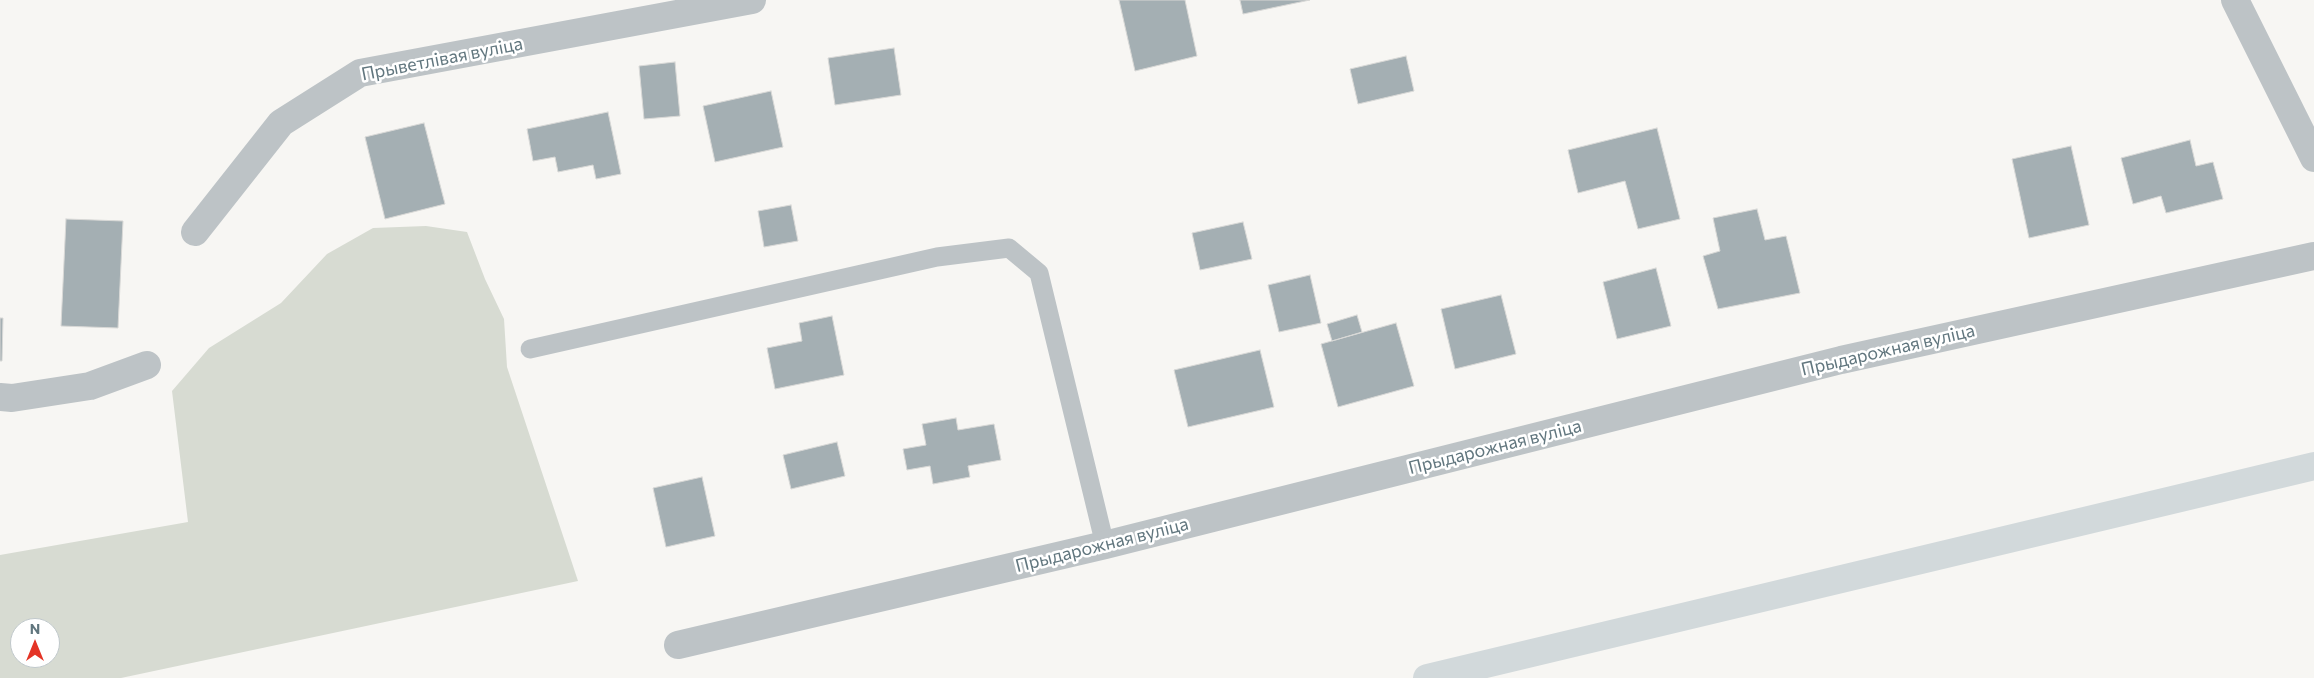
<!DOCTYPE html>
<html>
<head>
<meta charset="utf-8">
<style>
  body { margin:0 }
  #map { position:relative; width:2314px; height:678px; overflow:hidden; background:#f7f6f3; font-family:Commissioner,sans-serif }
  canvas { display:block }
  .north { position:absolute; left:10px; top:618px; width:50px; height:50px; box-sizing:border-box; background:#fff; border:1px solid #c0c8cb; border-radius:50%; rotate:0deg; font-size:14px; font-weight:700; line-height:20px; text-align:center; color:#61767e }
  .north::after { content:''; display:block; margin:auto; width:18px; height:22px; background:#e43426; clip-path:polygon(50% 0,100% 100%,50% 72%,0 100%) }
</style>
</head>
<body>
<div id="map">
<canvas width="2314" height="678"></canvas>
<div class="north">N</div>
</div>
<script>
const ctx = document.querySelector('canvas').getContext('2d');
ctx.lineJoin = 'round';
function fillPath(path, color) { ctx.fillStyle = color; ctx.fill(path, 'evenodd'); }
const shape = rows => new Path2D(rows.map(r => 'M' + r).join(''));
function stroke(path, color, width, dash) { ctx.strokeStyle = color; ctx.lineWidth = width; ctx.lineCap = dash ? 'butt' : 'round'; ctx.setLineDash(dash || []); ctx.stroke(path); }
function drawText(font, color, halo, rows, align = 'center') {
  ctx.font = font + ' Commissioner,sans-serif'; ctx.lineWidth = 5; ctx.setLineDash([]); ctx.textBaseline = 'middle'; ctx.strokeStyle = halo; ctx.fillStyle = color; for (const [text, x, y, turn = 0] of rows) {
    ctx.save(); ctx.translate(x, y); ctx.rotate((+turn || 0) * Math.PI / 180); ctx.textAlign = isNaN(turn) ? turn : align; if (halo) ctx.strokeText(text, 0, 0); ctx.fillText(text, 0, 0); ctx.restore();
  }
}
fillPath(shape([
  [426,226,467,232,485,279,504,319,507,367,578,581,121,678,0,678,0,555,188,522,172,391,209,348,281,303,327,254,373,228],
  [20,628,50,628,50,658,20,658]
]), '#d7dbd2');
const building = shape([
  [1119,0,1185,0,1197,56,1135,71,1119,0],
  [1240,0,1310,0,1243,14,1240,0],
  [894,48,901,95,835,105,828,58,894,48],
  [1406,56,1414,91,1358,104,1350,69,1406,56],
  [675,62,680,116,644,119,639,66,675,62],
  [771,91,783,147,715,162,703,106,771,91],
  [608,112,621,174,596,179,593,165,558,172,555,157,533,161,527,129,608,112],
  [424,123,445,204,385,219,365,137,424,123],
  [1657,128,1680,219,1638,229,1625,181,1578,193,1568,150,1657,128],
  [2190,140,2196,166,2213,162,2223,199,2166,213,2161,196,2133,204,2121,158,2190,140],
  [2071,146,2089,225,2029,238,2012,159,2071,146],
  [791,205,798,241,764,247,758,211,791,205],
  [1757,209,1765,240,1786,236,1800,293,1718,309,1703,256,1720,251,1713,218,1757,209],
  [66,219,123,221,118,328,61,326,66,219],
  [1243,222,1252,259,1200,270,1192,233,1243,222],
  [1656,268,1671,326,1617,339,1603,282,1656,268],
  [1310,275,1321,323,1279,332,1268,285,1310,275],
  [1501,295,1516,354,1455,369,1441,309,1501,295],
  [1357,315,1362,332,1332,341,1327,324,1357,315],
  [832,316,844,375,775,389,767,348,802,341,799,323,832,316],
  [0,318,3,318,2,361,0,361,0,318],
  [1396,323,1414,386,1338,407,1321,344,1396,323],
  [1260,350,1274,407,1188,427,1174,370,1260,350],
  [956,418,958,430,994,424,1001,460,968,466,970,477,933,484,930,466,907,470,903,449,926,445,922,424,956,418],
  [837,442,845,476,791,489,783,455,837,442],
  [702,477,715,536,666,547,653,488,702,477]
]);
fillPath(building, '#a4afb3');
stroke(building, '#d8d8d6', 1);
stroke(shape([
  [530,349,937,257,1009,248,1039,273,1105,545]
]), '#bdc3c6', 19);
stroke(shape([
  [2235,0,2314,158],
  [195,232,281,123,360,73,752,0],
  [0,397,12,398,90,386,147,365],
  [678,645,1105,545,1841,360,2314,256]
]), '#bdc3c6', 28);
stroke(shape([
  [1427,678,2314,466]
]), '#d2d9db', 28);
drawText('18px', '#61767e', '#fff', [
  ["Прыветлівая вуліца",442,59,-11],
  ["Прыдарожная вуліца",1888,350,-13],
  ["Прыдарожная вуліца",1495,447,-14],
  ["Прыдарожная вуліца",1102,545,-14]
]);
</script>
</body>
</html>
